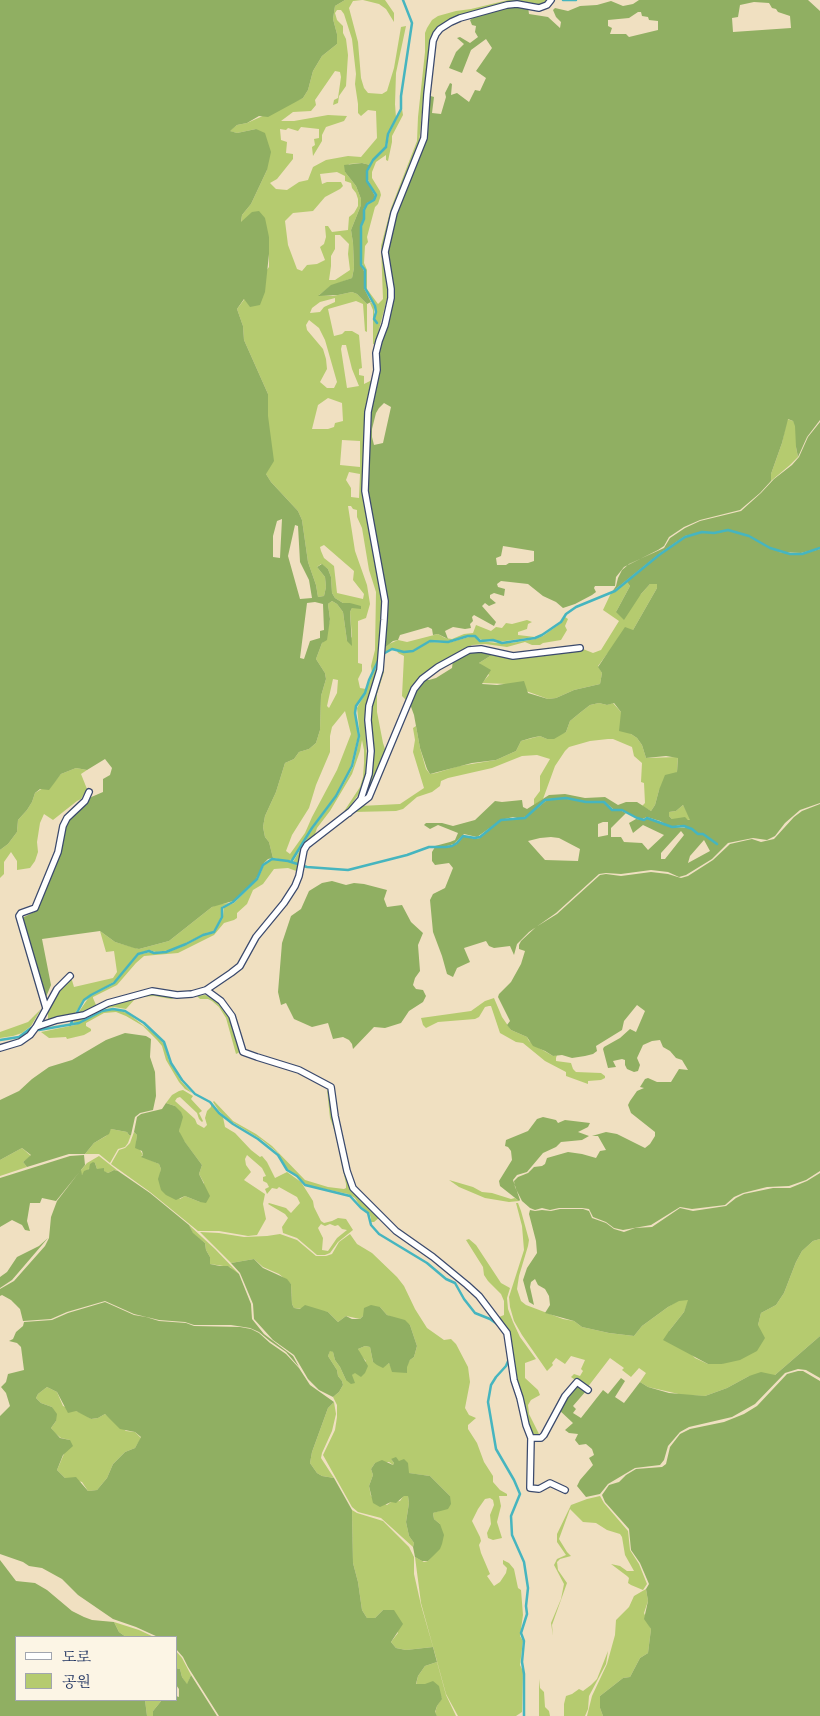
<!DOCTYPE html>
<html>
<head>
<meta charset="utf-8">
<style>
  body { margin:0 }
  #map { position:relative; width:820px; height:1716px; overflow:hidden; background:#f0e0c1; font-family:"Libre Caslon Text","Noto Serif KR",serif }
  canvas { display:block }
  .legend { position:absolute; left:15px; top:1636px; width:162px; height:65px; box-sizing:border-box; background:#fcf5e5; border:1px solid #a2a6af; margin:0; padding:6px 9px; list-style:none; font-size:15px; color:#1b2f5e }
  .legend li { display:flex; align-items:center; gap:10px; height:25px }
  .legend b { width:25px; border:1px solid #a2a6af }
</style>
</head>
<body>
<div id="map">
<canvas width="820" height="1716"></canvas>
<ul class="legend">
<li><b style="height:6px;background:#fff"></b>도로</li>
<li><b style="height:14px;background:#b5cb6f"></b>공원</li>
</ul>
</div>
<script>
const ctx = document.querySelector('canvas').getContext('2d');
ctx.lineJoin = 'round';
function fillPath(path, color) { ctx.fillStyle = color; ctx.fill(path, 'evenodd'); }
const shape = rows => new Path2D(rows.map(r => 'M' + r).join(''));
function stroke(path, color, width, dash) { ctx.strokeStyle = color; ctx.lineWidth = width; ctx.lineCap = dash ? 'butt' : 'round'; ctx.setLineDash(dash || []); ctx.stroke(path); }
fillPath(shape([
  [345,0,362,0,353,1,349,8,358,42,361,78,364,88,368,93,382,94,387,91,394,68,401,27,406,26,396,73,395,104,396,118,388,134,385,147,370,165,362,163,349,164,345,172,356,186,361,199,361,205,351,230,353,243,354,268,352,278,331,286,319,295,333,296,352,292,357,294,367,304,367,332,365,331,363,304,356,301,328,309,334,336,342,334,345,331,352,331,359,335,362,368,359,369,359,375,364,376,364,384,374,379,367,413,370,527,374,560,383,602,379,658,372,673,371,666,375,650,376,592,369,570,362,528,357,517,357,510,353,509,351,506,348,506,355,551,367,585,370,604,366,618,358,621,358,663,362,664,362,671,358,679,360,688,366,689,379,661,365,719,367,765,364,784,358,795,345,814,341,816,360,787,363,777,364,763,364,750,362,740,360,751,352,774,330,811,317,828,314,837,300,864,293,862,313,828,337,796,353,767,360,736,357,708,366,692,356,706,355,714,358,736,351,766,346,779,327,809,312,827,293,858,289,861,273,858,269,842,265,837,263,827,265,816,276,792,285,763,294,759,299,752,309,749,316,743,320,730,321,696,326,679,325,673,316,659,322,643,325,640,330,619,328,604,332,601,337,604,343,612,347,641,352,637,350,612,352,608,350,603,343,603,335,598,332,593,331,577,328,569,321,564,317,567,325,577,326,587,324,596,318,597,316,585,308,562,302,520,298,511,271,482,266,474,268,394,244,340,243,326,237,309,269,267,269,237,241,223,242,215,251,204,267,170,256,129,237,133,229,131,237,125,247,123,303,98,308,90,313,71,322,56,337,44,337,34,333,19,335,6],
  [337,10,341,10,344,14,352,39,356,74,355,84,358,104,358,113,361,116,368,110,376,111,377,138,361,157,348,156,326,160,313,167,308,180,299,182,287,190,276,189,270,183,277,179,293,159,293,154,286,153,287,142,281,140,280,129,286,130,288,128,298,131,301,127,319,129,319,138,314,139,315,145,312,147,313,156,322,141,322,135,326,127,344,121,347,116,328,115,294,121,281,121,293,112,311,111,316,105,315,100,335,71,340,72,341,77,338,98,334,100,333,105,338,103,339,96,346,86,348,55,346,39,343,33,343,26,337,20,335,13],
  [337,172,345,176,345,181,351,183,352,188,356,193,358,199,358,206,354,213,349,217,348,230,332,232,328,226,325,226,326,237,324,244,320,247,325,260,317,264,307,265,302,271,297,269,288,245,285,221,293,213,313,211,325,197,340,189,343,186,341,182,327,182,322,184,320,174],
  [335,235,340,235,349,244,348,254,350,270,335,280,329,280,331,266,331,256,335,249],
  [335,298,335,302,324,307,320,312,310,313,312,308,320,302],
  [309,320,319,328,325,340,337,382,334,388,327,388,320,382,327,369,326,359,323,349,307,330,306,325],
  [342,345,346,345,352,369,359,386,347,388,341,349],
  [328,398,342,403,343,421,335,423,334,427,328,429,312,429,318,405],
  [342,440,360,441,360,467,340,465],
  [349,472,360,474,359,498,351,497,351,488,346,480],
  [324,545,354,571,353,580,364,594,363,599,337,593,334,566,324,558,321,551,320,547],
  [333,679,338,680,337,693,329,708,327,706],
  [345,711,351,734,337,770,312,817,305,833,290,854,286,851,292,835,309,808,316,785,330,752,330,736,332,727],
  [363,0,385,0,394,13,394,22,386,9,379,4],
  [508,0,549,0,541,6,458,16,443,23,434,32,423,101,419,144,392,210,383,246,388,295,376,341,375,345,373,344,373,310,370,303,371,302,374,306,374,320,378,323,374,319,376,312,375,305,365,287,365,270,362,264,361,245,361,225,365,219,364,210,368,204,374,200,376,195,368,180,368,171,373,161,387,147,389,134,402,109,403,115,392,136,392,142,388,161,386,160,386,155,376,162,372,172,372,178,380,191,381,195,378,204,375,207,367,237,368,242,365,246,364,263,367,270,367,289,378,304,383,299,381,246,391,208,417,141,418,117,425,52,425,33,427,28,432,20,438,16,456,11,471,9],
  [787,419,793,421,796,426,796,447,798,457,790,465,771,481,771,474,782,443],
  [627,582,630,586,616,612,641,594,650,584,657,584,657,588,633,630,607,654,598,666,602,673,600,684,574,690,556,698,548,699,507,684,482,683,489,675,479,663,495,653,506,656,583,649,593,653,601,650,619,621,603,610,611,593],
  [565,617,568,619,565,626,567,630,561,640,543,643,540,645,532,645,525,642,507,647,485,644,472,645,423,676,411,690,408,702,402,696,404,656,398,653,397,651,409,652,430,642,448,643,469,637,475,637,480,641,497,643,512,643,535,639,543,636,561,623],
  [527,620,532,622,528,624,527,629,518,632,518,635,535,637,498,642,482,640,475,636,466,636,448,641,430,641,411,651,404,652,392,649,382,653,382,650,389,644,398,640,407,642,438,634,445,638,452,639,464,634,473,633,476,625,491,631,496,627,502,628,506,623,512,624],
  [381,666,384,672,377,694,377,712,383,743,386,752,364,798,370,774,369,716],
  [599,703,607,705,613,703,621,712,631,734,637,738,642,745,646,758,678,757,677,772,659,790,655,805,651,811,642,806,645,803,644,783,641,782,642,763,634,756,632,747,613,739,608,739,590,741,569,747,565,751,555,766,543,799,534,805,534,799,540,791,540,776,550,759,537,755,522,756,492,768,448,778,441,781,440,786,432,792,417,797,403,809,396,811,353,812,360,806,400,804,424,788,413,752,415,740,413,728,416,726,420,748,426,769,430,774,436,773,459,766,496,760,516,751,521,741,540,736,547,739,566,732,570,721,581,712,590,705],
  [76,768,87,770,81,774,87,789,81,799,77,801,53,820,44,814,40,823,37,842,38,852,35,861,30,868,17,870,17,861,11,852,4,862,4,874,0,878,0,850,8,844,17,832,18,820,27,810,32,802,35,793,56,780,61,774],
  [683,805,691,820,672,819,669,816,669,812,676,811],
  [272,859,287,861,301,866,299,872,288,868,274,869,263,884,253,890,247,904,237,913,237,918,234,920,224,923,214,935,178,953,144,956,136,963,117,985,93,997,93,998,96,1005,82,1015,76,1016,89,997,112,985,138,955,150,952,166,953,186,945,204,935,214,933,223,916,224,907,234,903,258,879,264,865],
  [229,903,222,907,221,917,213,932,206,933,172,950,156,952,149,950,137,954,115,981,85,999,72,1017,48,1019,48,1008,58,990,71,977,74,987,113,978,117,972,114,951,106,952,100,931,115,942,139,949,169,941,212,907,218,904],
  [153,992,177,997,171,999,154,996,140,997,135,999,126,1009,114,1007,107,1008,94,1013,80,1022,73,1023,75,1019,99,1008],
  [205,995,215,999,228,1014,232,1023,240,1052,236,1054,226,1018,219,1007,212,1001,208,999,200,999,197,996],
  [494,998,502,1017,511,1030,527,1037,529,1041,539,1048,553,1056,557,1055,556,1058,556,1061,571,1063,573,1069,576,1072,601,1073,605,1076,605,1078,601,1080,588,1081,588,1084,566,1076,566,1072,545,1061,523,1043,516,1042,500,1033,491,1006,489,1006,485,1007,479,1017,475,1019,438,1022,426,1028,423,1025,421,1018,471,1011,485,1001],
  [41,1009,31,1026,22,1033,13,1036,0,1038,0,1032,28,1022],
  [106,1010,117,1010,127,1013,155,1034,164,1044,169,1061,181,1081,192,1093,185,1089,179,1082,166,1060,162,1046,157,1040,143,1026,126,1016,116,1012,104,1013,86,1023,86,1026,91,1029,91,1031,84,1035,67,1039,66,1037,49,1038,41,1032,75,1025],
  [183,1090,193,1096,191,1099,202,1111,199,1113,203,1121,202,1122,199,1119,197,1113,180,1097,177,1098,175,1101,195,1119,197,1124,204,1128,207,1125,205,1118,207,1111,211,1107,211,1103,223,1117,225,1127,235,1133,251,1150,260,1157,262,1156,267,1162,275,1178,287,1172,301,1182,313,1201,314,1207,321,1221,324,1223,332,1221,338,1218,346,1219,353,1230,338,1242,330,1253,325,1255,317,1255,297,1238,283,1233,282,1227,288,1218,285,1214,268,1204,269,1203,286,1208,291,1213,300,1203,297,1197,279,1187,277,1189,272,1188,267,1194,265,1189,269,1187,267,1183,263,1181,263,1177,266,1176,262,1168,247,1155,245,1159,246,1165,251,1172,244,1180,265,1194,263,1204,266,1219,257,1235,248,1236,219,1231,198,1231,150,1192,111,1164,119,1150,125,1148,130,1143,134,1132,137,1135,136,1143,143,1155,141,1156,159,1164,161,1169,160,1175,180,1199,185,1196,200,1202,204,1183,199,1174,202,1165,181,1137,179,1131,180,1125,175,1106,166,1103,172,1095,179,1091],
  [321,1224,325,1226,330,1224,335,1226,338,1225,342,1229,347,1230,337,1238,328,1251,322,1250,323,1238,318,1228],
  [327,1090,329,1092,349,1182,380,1217,374,1222,370,1222,371,1218,369,1213,360,1206,355,1198,348,1194,306,1185,286,1168,278,1153,262,1140,229,1120,219,1111,213,1102,214,1101,233,1121,256,1134,272,1146,305,1180,328,1187,344,1189,346,1188,346,1184,335,1132,330,1118],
  [111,1129,127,1132,129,1135,131,1135,128,1143,125,1147,118,1149,110,1163,99,1154,85,1154,94,1143,106,1136],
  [22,1148,31,1156,23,1162,27,1167,0,1176,0,1160],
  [99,1156,118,1171,114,1170,108,1173,97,1169,95,1163,82,1175,81,1174,81,1170,87,1163],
  [449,1180,473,1187,482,1192,492,1193,511,1199,515,1198,519,1201,509,1202,485,1198,459,1187],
  [516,1203,518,1203,521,1211,529,1240,528,1246,519,1276,517,1289,521,1301,526,1305,563,1319,574,1321,582,1327,609,1333,634,1336,642,1326,668,1307,679,1300,689,1300,684,1312,669,1331,695,1358,708,1364,722,1364,758,1325,761,1313,776,1305,784,1293,796,1262,802,1251,813,1241,820,1239,820,1336,775,1375,749,1376,727,1388,705,1396,683,1395,648,1387,640,1382,646,1373,639,1368,631,1377,622,1370,624,1368,610,1358,587,1388,571,1377,574,1374,580,1376,583,1371,581,1369,585,1360,571,1356,565,1364,556,1358,552,1363,553,1365,547,1371,522,1335,514,1321,510,1307,509,1297,524,1250,522,1226],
  [189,1225,215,1249,239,1274,234,1272,230,1267,210,1264,210,1257,206,1250,205,1243,193,1234],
  [200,1232,219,1233,244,1237,267,1236,280,1234,297,1240,316,1256,326,1256,332,1254,339,1242,350,1234,357,1244,372,1253,397,1277,404,1286,415,1309,427,1328,444,1340,451,1339,456,1344,468,1367,470,1382,465,1408,469,1415,476,1418,468,1425,468,1429,477,1443,484,1462,493,1476,493,1482,500,1490,507,1494,507,1496,499,1496,501,1506,497,1522,502,1538,493,1540,488,1538,487,1533,491,1524,490,1515,494,1505,493,1500,490,1498,485,1499,478,1509,472,1521,480,1537,481,1541,479,1545,481,1553,490,1574,487,1576,494,1586,500,1582,506,1573,507,1568,503,1564,503,1560,509,1563,514,1569,518,1588,521,1590,523,1615,520,1636,523,1641,520,1665,523,1671,522,1712,516,1716,458,1716,446,1694,421,1603,415,1557,424,1562,428,1561,433,1555,440,1524,434,1519,433,1513,439,1511,450,1496,430,1476,408,1473,399,1461,391,1459,394,1463,393,1465,389,1462,375,1463,371,1469,373,1475,369,1486,371,1496,387,1505,391,1502,400,1501,404,1495,408,1496,409,1503,406,1522,409,1536,414,1543,413,1547,381,1518,358,1512,352,1507,323,1455,335,1430,337,1417,337,1405,333,1397,339,1392,343,1385,342,1381,338,1376,337,1370,328,1356,330,1350,333,1352,335,1360,340,1367,346,1380,355,1372,366,1361,360,1355,358,1349,365,1346,370,1347,373,1362,386,1365,389,1363,391,1367,407,1373,406,1367,410,1360,414,1357,417,1346,410,1325,387,1315,380,1307,363,1316,360,1319,346,1316,338,1322,328,1312,294,1308,292,1304,291,1284,279,1274,263,1267,254,1259,231,1263],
  [469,1239,476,1245,501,1283,510,1288,507,1298,508,1309,513,1322,520,1337,536,1359,525,1363,525,1378,538,1390,540,1395,531,1400,528,1405,529,1414,540,1436,533,1436,531,1433,516,1379,513,1353,509,1333,497,1318,504,1315,504,1301,501,1294,488,1281,484,1275,483,1267,466,1240],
  [47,1387,57,1392,63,1406,84,1414,91,1419,98,1418,105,1414,126,1431,135,1432,141,1438,135,1448,125,1452,113,1464,107,1478,97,1490,88,1491,82,1482,65,1478,57,1470,70,1440,61,1438,55,1433,51,1428,56,1421,52,1407,41,1403,36,1398,38,1394],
  [334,1402,336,1414,332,1431,322,1453,321,1458,334,1478,322,1476,317,1473,310,1463,312,1452,328,1408],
  [600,1496,604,1503,628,1531,630,1550,639,1564,647,1584,643,1590,631,1585,628,1583,629,1578,627,1576,611,1564,620,1566,627,1571,634,1571,625,1555,622,1537,620,1534,607,1530,596,1523,583,1522,570,1509,559,1539,567,1552,571,1556,560,1559,557,1562,558,1570,567,1583,552,1625,553,1636,551,1623,561,1599,564,1584,554,1565,557,1559,566,1555,557,1542,557,1534,571,1505,587,1499],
  [352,1510,357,1513,383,1521,409,1547,414,1557,414,1574,421,1605,433,1647,406,1650,396,1648,391,1642,398,1633,383,1610,375,1618,367,1618,362,1610,358,1582,353,1563],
  [646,1589,648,1601,644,1613,651,1629,648,1653,640,1658,630,1677,623,1678,600,1696,600,1708,603,1716,587,1716,592,1696,607,1664,615,1635,616,1620,629,1607,634,1596],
  [114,1622,139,1630,154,1637,126,1637,119,1632],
  [176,1651,182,1658,191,1675,187,1685,182,1677,180,1669,176,1668],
  [608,1651,606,1664,589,1696,588,1709,585,1716,564,1716,564,1704,566,1696,572,1694,579,1689,583,1691,591,1685,597,1679],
  [437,1662,446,1695,456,1716,437,1716,435,1713,437,1706,442,1698,425,1684,416,1685,418,1676,425,1666],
  [539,1679,540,1688,544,1692,545,1707,549,1711,550,1716,539,1716],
  [145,1700,162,1700,153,1711,153,1716,147,1716]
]), '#b5cb6f');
fillPath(shape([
  [0,0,345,0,335,6,333,19,337,34,337,44,322,56,313,71,308,90,303,98,268,117,259,116,247,123,237,125,230,131,237,133,256,129,265,133,271,152,267,170,251,204,242,215,241,222,252,212,259,211,265,218,269,237,269,254,265,292,260,305,250,307,244,299,237,309,243,326,244,340,268,394,268,416,274,461,266,474,271,482,298,511,302,520,308,562,316,585,318,597,324,596,326,587,325,577,317,567,322,564,328,569,331,577,332,593,335,598,343,603,350,603,361,606,361,609,352,608,350,612,352,646,347,641,343,612,337,604,332,601,328,604,330,619,327,640,322,643,316,659,325,673,326,679,321,696,320,730,316,743,309,749,299,752,294,759,285,763,276,792,265,816,263,827,265,837,269,842,273,858,268,859,264,863,256,879,233,901,212,907,169,941,139,949,134,948,115,942,100,931,42,939,51,985,44,1002,22,918,36,911,52,872,68,818,89,798,103,792,103,779,110,775,112,768,105,759,87,770,76,768,61,774,49,790,40,789,35,793,32,802,27,810,18,820,17,832,8,844,0,850],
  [282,519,280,558,273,557,273,536,277,521],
  [295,525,298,526,300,562,309,580,312,598,300,599,288,556],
  [315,602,323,604,324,630,320,631,320,638,310,641,304,659,300,658,307,603],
  [639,0,808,0,820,11,820,420,807,437,798,457,796,447,795,426,793,421,788,419,782,443,771,474,771,481,760,493,740,510,700,520,684,527,669,537,664,546,658,550,624,567,616,577,615,586,595,586,594,588,596,592,592,595,575,604,563,608,556,602,543,596,528,584,501,581,497,584,498,587,505,589,504,596,494,593,490,595,490,598,496,603,489,606,485,603,482,606,496,622,494,626,474,615,472,617,473,621,470,624,471,628,465,629,453,627,445,631,448,639,438,634,433,635,432,629,428,627,400,635,398,640,393,641,382,650,386,601,367,501,368,423,377,353,390,310,386,252,391,229,423,146,427,95,434,97,432,113,441,114,446,97,445,93,450,83,452,84,451,95,457,93,469,102,475,90,480,91,486,78,476,71,492,48,486,39,471,50,462,73,449,68,456,52,464,44,457,38,460,37,470,43,478,37,475,32,476,26,472,25,470,20,473,18,473,16,508,7,528,7,529,14,548,17,560,28,561,22,556,17,553,10,555,8,568,11,580,6,597,5,611,1,623,6,633,4],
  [754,2,769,3,772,8,776,9,778,12,790,16,791,28,733,32,732,18,738,17,740,5],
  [638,12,641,12,642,16,648,17,649,20,658,21,658,30,629,37,626,34,610,34,612,28,608,26,608,20,629,18],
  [384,403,391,407,383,443,374,445,372,437,372,429,376,413,379,408],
  [503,546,534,551,534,561,528,563,509,563,506,565,497,565,496,558,501,556],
  [362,163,370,165,367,171,367,181,375,196,374,200,367,203,363,210,364,219,361,226,361,265,364,271,364,288,371,302,367,304,357,294,352,292,338,295,318,296,331,285,352,278,354,268,353,243,351,230,361,205,361,199,356,186,345,172,344,165],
  [820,422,820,548,801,553,779,552,790,554,802,554,820,549,820,803,800,810,785,823,775,836,767,840,753,838,728,843,712,859,686,875,679,877,668,872,651,870,621,874,606,873,599,874,556,913,529,932,517,944,514,955,510,946,494,948,489,946,486,941,464,948,470,962,457,968,453,977,447,974,442,956,433,932,430,900,433,894,445,888,453,868,449,863,435,865,432,861,432,852,435,847,446,848,452,846,457,844,464,836,475,839,480,838,500,821,512,819,523,819,533,812,521,819,513,817,501,820,477,837,464,834,454,844,447,846,435,846,450,842,455,840,458,833,438,825,430,829,424,825,426,823,442,823,453,826,475,820,495,801,502,802,522,800,523,807,527,809,549,795,565,794,585,798,605,797,618,805,626,802,637,802,651,811,655,805,659,790,665,775,677,772,678,758,666,756,646,758,642,745,637,738,631,734,619,731,621,712,614,703,607,705,599,703,590,705,581,712,570,721,566,732,554,739,547,739,540,736,531,738,521,741,516,751,496,760,472,763,430,774,427,769,420,748,414,715,410,704,415,689,423,679,429,680,436,678,452,668,453,660,474,651,495,653,479,663,491,670,482,684,497,685,524,681,528,693,548,699,556,698,574,690,600,684,602,673,598,667,625,627,633,630,657,588,657,584,650,584,641,594,624,620,616,612,630,586,627,582,659,555,685,537,702,532,685,536,659,554,612,592,616,586,618,578,622,570,629,564,664,548,670,538,685,528,700,521,741,511,761,493,774,479,792,465,799,457,808,437],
  [566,798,583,801,604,801,613,809,622,810,637,818,642,819,647,817,660,821,667,825,672,827,680,825,690,828,671,827,647,818,643,820,636,819,629,823,633,833,643,825,664,835,648,850,642,843,624,842,621,837,611,837,611,828,626,813,622,811,613,810,603,802,588,802,567,799,551,799,547,800,535,810,546,799],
  [683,805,690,820,688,820,685,817,672,819,669,816,669,812,676,811],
  [603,822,608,822,608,835,598,837,598,824],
  [681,831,684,835,665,859,661,859,661,853],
  [551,837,559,838,580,849,578,861,545,860,528,841,540,838],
  [704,840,710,851,688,863,690,856],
  [820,804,820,1171,806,1180,789,1186,767,1187,743,1193,734,1197,725,1205,692,1209,680,1207,651,1225,623,1230,614,1228,606,1222,593,1217,589,1209,582,1208,559,1208,550,1210,542,1208,535,1210,530,1208,522,1201,515,1187,514,1181,518,1177,528,1173,534,1167,542,1166,545,1164,547,1158,568,1152,582,1154,596,1158,600,1151,606,1150,598,1136,592,1136,606,1132,617,1134,645,1148,650,1144,655,1136,655,1132,631,1113,628,1105,630,1101,637,1091,644,1088,640,1087,645,1079,648,1078,657,1082,671,1082,679,1069,688,1070,682,1060,676,1058,670,1051,663,1047,660,1040,652,1041,643,1045,637,1058,640,1065,638,1071,634,1072,627,1069,625,1065,625,1060,622,1059,613,1061,616,1067,608,1068,603,1049,604,1047,620,1038,630,1029,636,1032,645,1011,637,1005,624,1021,622,1030,596,1046,597,1051,593,1054,585,1056,572,1058,562,1055,553,1056,545,1051,533,1046,527,1037,511,1030,507,1025,510,1021,498,997,499,994,511,982,521,964,525,951,519,949,519,945,521,941,536,927,557,914,600,875,606,874,621,876,651,872,668,874,681,878,688,876,713,860,730,844,752,839,761,842,774,839,794,817,802,811],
  [332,881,346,885,354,883,364,884,387,890,384,899,387,907,402,905,411,922,423,933,418,945,420,971,415,978,413,985,416,989,423,990,426,996,423,1002,409,1011,401,1023,385,1028,374,1027,353,1049,352,1044,349,1040,343,1037,333,1039,328,1023,312,1027,294,1019,286,1003,281,1005,278,992,282,943,291,916,301,909,309,891,322,883],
  [125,1033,146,1036,151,1039,150,1057,155,1072,156,1096,153,1110,140,1113,135,1117,131,1135,129,1135,127,1132,111,1129,109,1134,94,1143,85,1154,69,1154,27,1167,23,1162,31,1155,22,1148,0,1160,0,1100,19,1091,32,1079,49,1067,72,1060,106,1040],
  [166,1103,175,1106,181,1112,183,1117,179,1131,185,1142,202,1165,199,1174,210,1196,206,1203,200,1202,185,1196,176,1200,166,1195,161,1190,158,1179,161,1169,159,1164,141,1157,143,1155,142,1151,135,1148,137,1135,134,1132,137,1117,141,1114,162,1109],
  [543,1117,556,1120,558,1123,565,1120,590,1123,588,1127,578,1132,589,1136,582,1140,561,1142,556,1147,543,1153,527,1172,517,1175,513,1180,520,1200,519,1201,500,1186,499,1181,512,1160,511,1151,508,1147,505,1146,506,1140,528,1131,537,1119],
  [84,1155,85,1165,56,1201,42,1198,40,1203,30,1203,27,1221,30,1231,25,1230,22,1225,12,1220,0,1227,0,1178,70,1156],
  [93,1162,95,1163,97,1169,104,1168,104,1171,108,1173,114,1170,118,1171,150,1193,189,1225,193,1233,205,1243,206,1250,210,1257,210,1264,220,1266,228,1266,239,1274,251,1304,252,1319,264,1334,293,1356,299,1367,286,1352,270,1341,259,1332,250,1328,231,1325,194,1325,185,1322,159,1320,134,1314,105,1301,67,1312,51,1319,23,1321,20,1309,11,1300,2,1295,0,1296,0,1289,14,1281,45,1246,49,1238,51,1217,57,1201,77,1175,81,1170,82,1175,84,1171,89,1169,90,1164],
  [820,1173,820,1239,813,1241,802,1251,796,1262,784,1293,776,1305,761,1313,758,1325,765,1338,757,1351,740,1360,722,1364,708,1364,663,1340,669,1331,684,1312,688,1300,679,1301,668,1307,642,1326,634,1336,609,1333,582,1327,574,1321,545,1313,550,1305,549,1296,545,1289,538,1285,535,1279,531,1282,530,1287,534,1305,529,1302,523,1280,527,1268,537,1253,536,1241,529,1214,530,1210,535,1211,542,1210,551,1211,560,1209,583,1209,589,1211,592,1218,606,1223,614,1229,624,1232,635,1228,652,1227,680,1208,693,1211,726,1206,736,1198,744,1194,773,1188,790,1188,807,1181],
  [48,1238,12,1280,0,1288,0,1277,7,1272,17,1257,39,1246],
  [254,1259,263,1268,287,1279,291,1284,292,1304,294,1308,300,1309,305,1305,328,1312,338,1322,346,1316,352,1319,360,1319,363,1316,364,1308,371,1305,380,1307,387,1315,405,1320,410,1325,417,1346,414,1357,410,1360,407,1367,407,1373,392,1372,389,1363,383,1368,377,1365,373,1362,370,1347,365,1346,358,1349,368,1366,365,1373,361,1377,355,1373,352,1375,355,1383,351,1384,346,1380,340,1367,335,1360,333,1352,330,1351,328,1356,337,1370,338,1376,342,1381,343,1385,339,1392,333,1397,319,1390,308,1379,294,1355,273,1340,254,1319,253,1304,240,1273,231,1263],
  [105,1302,134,1315,146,1317,159,1321,186,1323,194,1326,240,1327,251,1329,259,1333,270,1343,286,1354,299,1368,310,1385,334,1402,328,1408,312,1452,310,1463,317,1473,322,1476,334,1478,352,1510,353,1563,358,1582,362,1610,367,1618,375,1618,383,1610,394,1610,403,1624,391,1642,396,1648,406,1650,433,1647,437,1662,425,1666,418,1676,416,1684,425,1684,433,1681,439,1686,442,1699,437,1706,435,1712,437,1716,219,1716,188,1667,183,1657,176,1649,176,1637,158,1637,136,1627,113,1619,78,1595,62,1579,42,1568,29,1566,23,1562,0,1554,0,1416,10,1406,6,1393,1,1387,6,1382,8,1374,24,1370,21,1347,17,1343,9,1341,13,1339,16,1332,23,1326,24,1322,52,1320,68,1313],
  [47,1387,57,1392,68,1413,76,1411,91,1419,98,1418,105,1414,120,1429,135,1432,141,1437,135,1448,125,1452,113,1464,107,1478,97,1490,88,1491,76,1477,65,1478,57,1470,63,1455,73,1446,70,1440,60,1438,51,1428,56,1421,57,1414,52,1407,41,1403,36,1398,38,1394],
  [820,1336,820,1378,806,1370,798,1369,785,1373,755,1404,732,1417,689,1427,680,1432,668,1446,664,1460,660,1465,635,1468,608,1484,600,1494,586,1497,577,1486,580,1480,593,1465,589,1458,594,1455,592,1449,586,1444,579,1445,575,1440,578,1434,569,1433,565,1430,573,1423,558,1409,577,1384,586,1391,573,1406,576,1409,573,1413,581,1418,603,1390,608,1394,621,1378,625,1381,615,1397,624,1403,640,1382,648,1387,669,1393,705,1396,727,1388,749,1376,761,1372,775,1375],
  [798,1371,803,1371,820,1381,820,1716,603,1716,600,1708,600,1696,623,1678,630,1677,640,1658,648,1653,651,1629,644,1619,648,1601,646,1589,649,1584,640,1563,631,1550,629,1529,605,1502,602,1495,609,1485,619,1482,626,1475,636,1469,662,1467,666,1464,670,1447,680,1434,690,1429,724,1422,744,1414,757,1406,787,1374],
  [396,1457,399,1461,404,1459,408,1463,409,1473,430,1476,450,1496,451,1504,448,1509,433,1513,434,1519,440,1524,444,1535,442,1544,440,1549,428,1561,422,1561,415,1557,413,1547,414,1543,409,1536,406,1522,409,1503,408,1496,404,1496,396,1503,391,1502,380,1507,373,1503,369,1486,373,1475,371,1469,375,1463,382,1460,393,1465,394,1463,391,1459],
  [0,1560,16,1581,35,1583,47,1590,72,1611,84,1617,92,1620,114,1622,119,1632,126,1637,16,1637,16,1700,145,1700,147,1716,0,1716],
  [176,1668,180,1669,182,1677,187,1684,191,1675,217,1716,153,1716,153,1711,162,1700,176,1700,176,1696,179,1697,179,1689,176,1685]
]), '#90af62');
stroke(shape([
  [563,0,576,0],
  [377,323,374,319,376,312,375,306,365,288,365,270,361,265,361,226,364,219,364,210,367,204,374,200,376,195,367,181,367,171,373,160,386,147,388,134,401,109,401,96,412,23,403,0],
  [383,654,392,649,404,652,413,651,430,641,448,642,468,636,475,636,480,641,493,640,502,643,535,638,542,635,561,622,566,614,576,607,615,591,659,555,685,537,702,532,714,533,728,530,749,536,770,548,790,554,802,554,820,548],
  [291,862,312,828,336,796,352,766,359,736,355,713,356,706,365,693,369,680,378,661],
  [70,1025,84,1000,91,995,114,983,138,954,149,951,154,953,166,952,186,944,203,935,214,932,222,917,222,908,233,902,257,879,263,865,272,859,288,861,307,867,348,870,407,855,429,847,446,847,452,846,457,843,463,836,475,838,480,837,501,820,525,818,545,800,566,798,586,802,604,802,612,810,622,810,637,818,644,820,647,818,672,827,684,826,692,829,698,834,703,834,717,844],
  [0,1040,19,1037,31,1028,39,1030,79,1023,102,1011,113,1009,125,1011,144,1023,164,1042,171,1063,182,1080,195,1094,210,1102,219,1113,233,1124,258,1139,278,1155,287,1170,297,1176,305,1185,350,1196,361,1208,368,1213,371,1225,379,1234,427,1263,446,1279,455,1283,464,1299,475,1313,490,1319,497,1324],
  [509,1359,506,1366,496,1377,491,1385,488,1402,496,1449,514,1480,520,1494,511,1516,512,1535,524,1562,528,1588,526,1606,527,1614,521,1633,524,1641,522,1662,524,1674,524,1716]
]), '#46b5bf', 2.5);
const street = shape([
  [349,813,361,799,369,774,371,751,368,720,369,706,380,670,384,620,385,601,365,491,368,412,377,370,376,353,379,341,385,325,391,298,391,289,385,252,394,213,424,138,427,94,433,41,436,34,440,29,451,22,460,18,507,5,517,4,539,8,547,5,551,0],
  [206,990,221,1001,232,1016,243,1052,257,1057,299,1070,331,1087,335,1116,347,1171,353,1188,396,1231,433,1257,467,1285,479,1296,507,1333,514,1380,520,1398,526,1425,531,1438,541,1438,544,1435,565,1396,577,1382,588,1390],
  [46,1008,19,916,21,913,35,908,58,852,63,826,67,818,85,801,89,792],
  [36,1027,57,989,70,976],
  [0,1048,20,1042,30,1035,36,1027,57,1020,84,1015,108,1003,152,991,177,995,192,994,206,990,231,973,240,966,256,937,284,903,295,886,299,876,304,850,307,845,369,797,414,689,422,679,438,667,469,650,481,649,513,656,580,648],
  [531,1438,530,1488,539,1489,550,1483,565,1490]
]);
stroke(street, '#3b4a6d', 8);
stroke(street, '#fff', 5.5);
</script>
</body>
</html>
